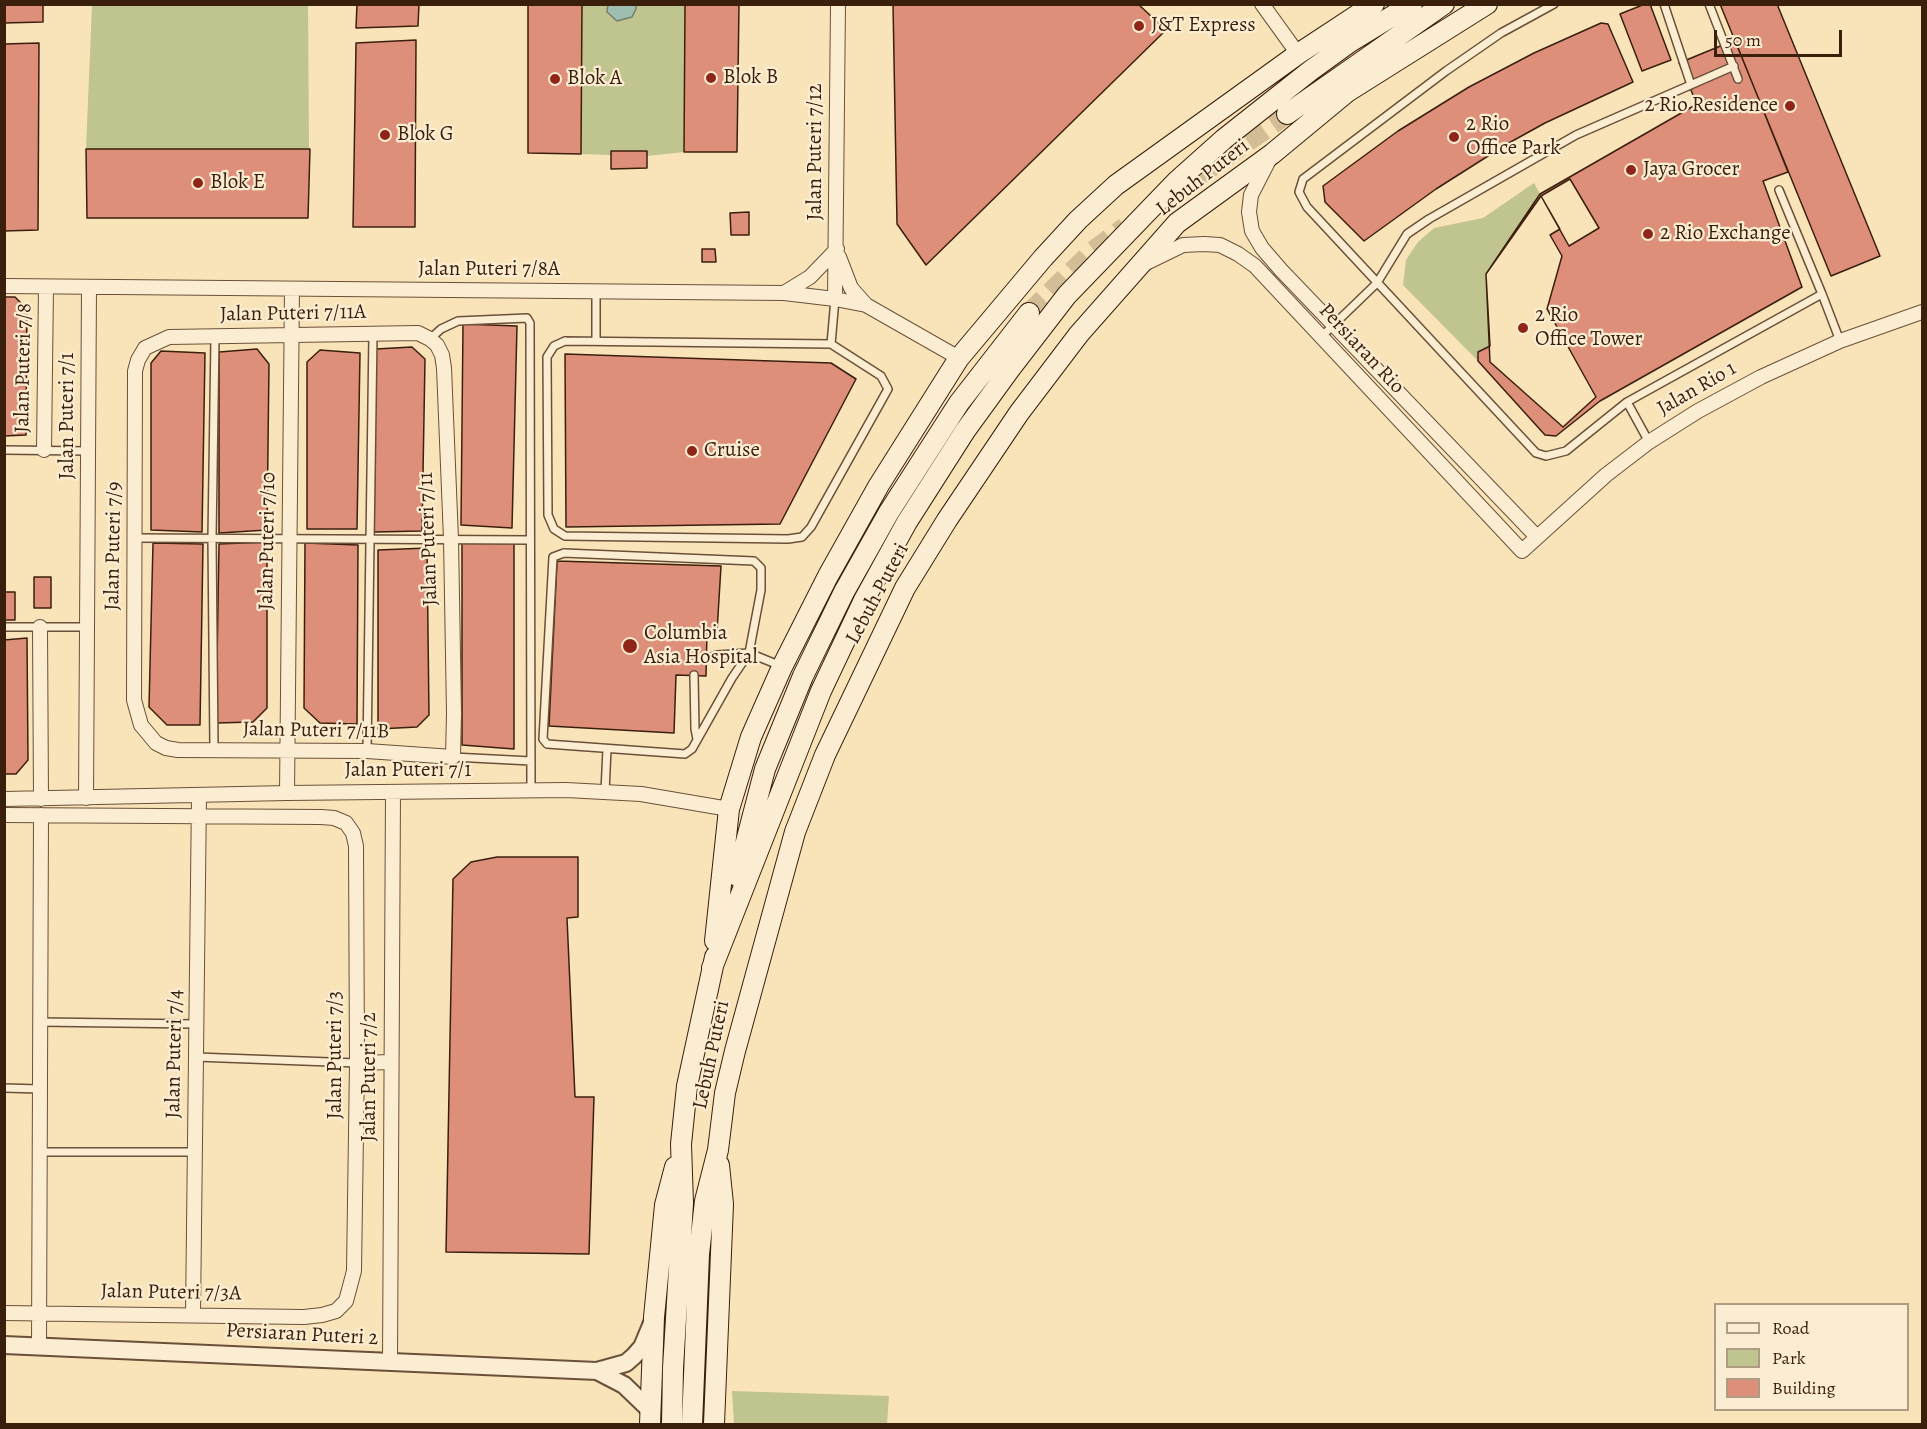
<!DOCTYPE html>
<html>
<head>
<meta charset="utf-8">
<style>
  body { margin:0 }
  #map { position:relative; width:1927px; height:1429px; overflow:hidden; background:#f9e4b9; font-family:Alegreya,serif }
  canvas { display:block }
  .frame { position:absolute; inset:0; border:6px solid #3b1f0d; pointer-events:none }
  .legend { position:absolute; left:1714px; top:1303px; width:195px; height:108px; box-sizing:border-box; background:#fbedd2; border:2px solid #ae9b83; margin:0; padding:8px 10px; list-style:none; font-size:18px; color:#3b1f0d }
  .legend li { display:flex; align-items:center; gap:12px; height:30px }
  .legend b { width:30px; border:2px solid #ae9b83 }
  .scale { position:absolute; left:1714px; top:30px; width:128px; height:27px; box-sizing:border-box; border:3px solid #3b1f0d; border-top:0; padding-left:8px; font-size:18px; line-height:21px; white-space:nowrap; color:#3b1f0d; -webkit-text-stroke:4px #fbedd2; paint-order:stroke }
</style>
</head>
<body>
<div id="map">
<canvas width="1927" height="1429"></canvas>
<div class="frame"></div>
<ul class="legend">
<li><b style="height:8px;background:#fbedd2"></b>Road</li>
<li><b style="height:16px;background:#c0c48e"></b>Park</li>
<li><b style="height:16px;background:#dd8f7a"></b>Building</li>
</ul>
<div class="scale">50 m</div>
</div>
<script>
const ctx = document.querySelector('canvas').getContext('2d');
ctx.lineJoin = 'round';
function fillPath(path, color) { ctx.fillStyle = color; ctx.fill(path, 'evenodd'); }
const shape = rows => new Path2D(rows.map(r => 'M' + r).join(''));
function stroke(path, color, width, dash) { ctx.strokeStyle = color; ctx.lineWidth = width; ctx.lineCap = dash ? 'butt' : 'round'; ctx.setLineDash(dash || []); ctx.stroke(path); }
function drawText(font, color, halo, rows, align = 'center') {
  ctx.font = font + ' Alegreya,serif'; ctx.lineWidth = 4.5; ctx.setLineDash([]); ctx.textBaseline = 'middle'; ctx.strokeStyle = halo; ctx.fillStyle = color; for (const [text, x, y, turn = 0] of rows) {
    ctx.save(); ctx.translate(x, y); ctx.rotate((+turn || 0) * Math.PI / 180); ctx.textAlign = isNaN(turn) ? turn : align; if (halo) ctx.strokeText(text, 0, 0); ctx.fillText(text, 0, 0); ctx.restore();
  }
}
fillPath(shape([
  [92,5,308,5,309,149,86,149],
  [582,5,685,5,684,152,647,156,647,151,612,151,611,155,581,154],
  [1534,183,1540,194,1486,274,1490,346,1478,352,1478,361,1403,285,1406,260,1418,242,1434,228,1483,218],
  [732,1391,889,1396,887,1424,734,1424]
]), '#c0c48e');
const water = shape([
  [608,4,636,5,636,9,632,17,617,21,607,12,608,4]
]);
fillPath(water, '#9ebeb1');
stroke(water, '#767e6f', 1.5);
const building = shape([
  [4,4,43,4,43,22,4,23,4,4],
  [357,4,419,4,418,26,356,28,357,4],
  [528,4,582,4,581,154,528,153,528,4],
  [685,4,739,4,737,152,684,152,685,4],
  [893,4,1138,4,1166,30,926,265,897,224,893,4],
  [1645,4,1650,4,1671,60,1642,71,1620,14,1645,4],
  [1720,4,1777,4,1880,256,1831,276,1720,4],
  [1601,23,1608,24,1633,82,1545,123,1507,144,1436,189,1364,241,1325,202,1323,186,1398,131,1469,87,1534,53,1601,23],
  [416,40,415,227,353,227,356,43,416,40],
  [1735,40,1788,172,1763,181,1802,287,1600,401,1556,436,1545,435,1478,361,1478,352,1490,346,1486,274,1540,194,1697,104,1679,63,1735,40],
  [39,43,38,230,4,231,4,44,39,43],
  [86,149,310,149,308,218,87,218,86,149],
  [611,151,647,151,647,168,611,169,611,151],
  [1570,179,1599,228,1569,246,1541,196,1570,179],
  [1541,196,1560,229,1550,235,1562,256,1547,309,1596,397,1563,427,1490,362,1486,274,1541,196],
  [749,212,749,235,731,235,730,213,749,212],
  [702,249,715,249,716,262,702,262,702,249],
  [4,297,15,297,27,309,26,435,4,436,4,297],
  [463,324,517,326,512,528,461,525,463,324],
  [412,347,425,359,422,531,374,532,376,349,412,347],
  [257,349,269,364,267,530,219,533,219,352,257,349],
  [320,350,360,353,357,529,307,529,307,362,320,350],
  [161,351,205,353,202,532,151,530,151,363,161,351],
  [565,354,831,363,856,379,780,524,566,527,565,354],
  [462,541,514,543,514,749,462,745,462,541],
  [267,542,267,708,253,722,216,723,219,544,267,542],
  [153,543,203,544,200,725,167,725,149,707,153,543],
  [305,543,358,545,357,724,320,723,304,708,305,543],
  [427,548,429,715,417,727,378,729,378,550,427,548],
  [557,561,721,566,717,632,707,632,706,676,676,675,674,733,549,726,557,561],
  [34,577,51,577,51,608,34,608,34,577],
  [4,592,15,592,15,620,4,620,4,592],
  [27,638,28,760,16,774,4,774,4,640,27,638],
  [497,857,578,857,578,917,567,918,575,1097,594,1097,589,1254,446,1252,453,879,471,862,497,857]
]);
fillPath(building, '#dd8f7a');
stroke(building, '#3b1f0d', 1.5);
stroke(shape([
  [1174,193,1287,114],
  [1029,313,1093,251,1125,227]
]), '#d3bd97', 20, [20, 10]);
const service = shape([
  [1554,4,1501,33,1446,71,1303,179,1299,192,1307,207,1536,453,1546,456,1566,451,1627,402,1822,294,1840,341],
  [1664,4,1691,85],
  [1709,4,1738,79],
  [1779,190,1822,294],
  [596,292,596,341],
  [1321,337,1377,283,1407,234,1429,219,1576,135,1734,66],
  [430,339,441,329,458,321,527,318,530,323,531,790],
  [565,341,831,344,881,376,888,389,811,527,802,537,788,539,565,536,554,529,548,515,547,357,554,346,565,341],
  [831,344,835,299],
  [1627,402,1649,442],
  [4,450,88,451],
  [135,538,530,540],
  [564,553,754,561,761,568,761,590,749,653,732,678,692,749,685,754,547,744,543,739,553,557,564,553],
  [4,627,87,627],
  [706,659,717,655,749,653,781,666],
  [694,675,695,729,697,739],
  [214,750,212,538,215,337],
  [367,751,373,334],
  [453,757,531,761],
  [605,792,607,749],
  [40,1022,196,1024],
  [196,1057,357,1063],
  [4,1088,40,1089],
  [39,1152,195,1152]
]);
const minor = shape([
  [1262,4,1298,54],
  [1271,156,1251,195,1249,212,1252,231,1262,248,1281,270,1537,537],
  [839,257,851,288,866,305],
  [1146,263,1183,245,1204,244,1220,245,1238,254,1255,266,1522,551,1606,475,1649,442,1698,411,1761,377,1840,341,1922,312],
  [4,286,784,293,835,299,866,305,959,358],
  [784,293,810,277,837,249],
  [835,299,838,4],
  [418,333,430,339,437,345,442,355,444,368,451,539,454,713,453,757,367,751,178,750,166,748,156,743,141,725,134,700,135,371,138,360,145,348,169,337,418,333],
  [44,450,46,287],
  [40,627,41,799],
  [287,793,292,289],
  [86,798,89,287],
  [4,799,287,793,566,790,641,794,729,809],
  [4,815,321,817,334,818,346,823,353,833,356,846,357,1063,354,1271,346,1301,336,1311,322,1315,304,1317,4,1313],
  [357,1063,391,1062],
  [193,1314,199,795],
  [39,1345,41,815],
  [390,1362,393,792]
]);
const tertiary = shape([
  [4,1345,597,1371,626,1363,634,1356,642,1347,652,1323],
  [597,1371,624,1385,651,1411]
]);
const secondary = shape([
  [1287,114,1444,4],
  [737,876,765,769,803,676,844,592,889,512,959,403,1029,313],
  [715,941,729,809,751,737,782,667,828,576,879,485,959,358,1043,258,1078,220,1116,185,1298,54,1374,4],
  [712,968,821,691,864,600,907,522,965,431,1010,369,1067,295,1177,181,1224,139,1310,71,1350,42,1412,4],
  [650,1424,654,1317,665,1205,675,1167],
  [672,1424,673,1368,683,1203,681,1144,687,1086,715,957],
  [692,1424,699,1254,705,1201,718,1150,725,1093,735,1051,795,832,825,755,905,588,947,520,1019,413,1079,334,1177,223,1272,154,1347,92,1487,4],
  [714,1424,723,1204,719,1165]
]);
stroke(service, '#6a5038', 10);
stroke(minor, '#6a5038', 16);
stroke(tertiary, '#6a5038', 20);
stroke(secondary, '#3b1f0d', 22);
stroke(service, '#fbedd2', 7);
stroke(minor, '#fbedd2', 14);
stroke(tertiary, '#fbedd2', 16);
stroke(secondary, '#fbedd2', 20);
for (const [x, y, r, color] of [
  [1139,26,6,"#8f2418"],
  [711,78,6,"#8f2418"],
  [555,79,6,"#8f2418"],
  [1790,106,6,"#8f2418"],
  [385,135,6,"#8f2418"],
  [1454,137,6,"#8f2418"],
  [1631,170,6,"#8f2418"],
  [198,183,6,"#8f2418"],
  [1648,234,6,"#8f2418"],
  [1523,328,6,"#8f2418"],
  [692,451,6,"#8f2418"],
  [630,646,8,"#8f2418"]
]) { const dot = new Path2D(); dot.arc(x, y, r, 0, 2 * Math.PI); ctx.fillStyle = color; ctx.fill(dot); stroke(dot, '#fbedd2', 2); }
drawText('21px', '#3b1f0d', '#fbedd2', [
  ["J&T Express",1151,26],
  ["Blok B",723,78],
  ["Blok A",567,79],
  ["2 Rio Residence",1778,106,"right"],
  ["2 Rio",1466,125],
  ["Office Park",1466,149],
  ["Blok G",397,135],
  ["Jaya Grocer",1643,170],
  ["Blok E",210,183],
  ["2 Rio Exchange",1660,234],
  ["2 Rio",1535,316],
  ["Office Tower",1535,340],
  ["Cruise",704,451],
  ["Columbia",644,634],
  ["Asia Hospital",644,658]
], 'left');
drawText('21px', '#3b1f0d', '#fbedd2', [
  ["Jalan Puteri 7/12",816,152,-90],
  ["Lebuh Puteri",1203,178,-38],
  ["Jalan Puteri 7/8A",489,270],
  ["Jalan Puteri 7/11A",293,314,-1],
  ["Persiaran Rio",1361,349,47],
  ["Jalan Puteri 7/8",24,368,-89],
  ["Jalan Rio 1",1697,389,-30],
  ["Jalan Puteri 7/1",68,416,-90],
  ["Jalan Puteri 7/11",429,539,-92],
  ["Jalan Puteri 7/10",268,541,-89],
  ["Jalan Puteri 7/9",114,546,-89],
  ["Lebuh Puteri",878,594,-62],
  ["Jalan Puteri 7/11B",316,731,1],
  ["Jalan Puteri 7/1",408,771],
  ["Jalan Puteri 7/4",175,1054,-89],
  ["Jalan Puteri 7/3",336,1055,-90],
  ["Lebuh Puteri",712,1055,-78],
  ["Jalan Puteri 7/2",370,1077,-90],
  ["Jalan Puteri 7/3A",171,1293,1],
  ["Persiaran Puteri 2",302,1335,3]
]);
</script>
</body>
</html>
